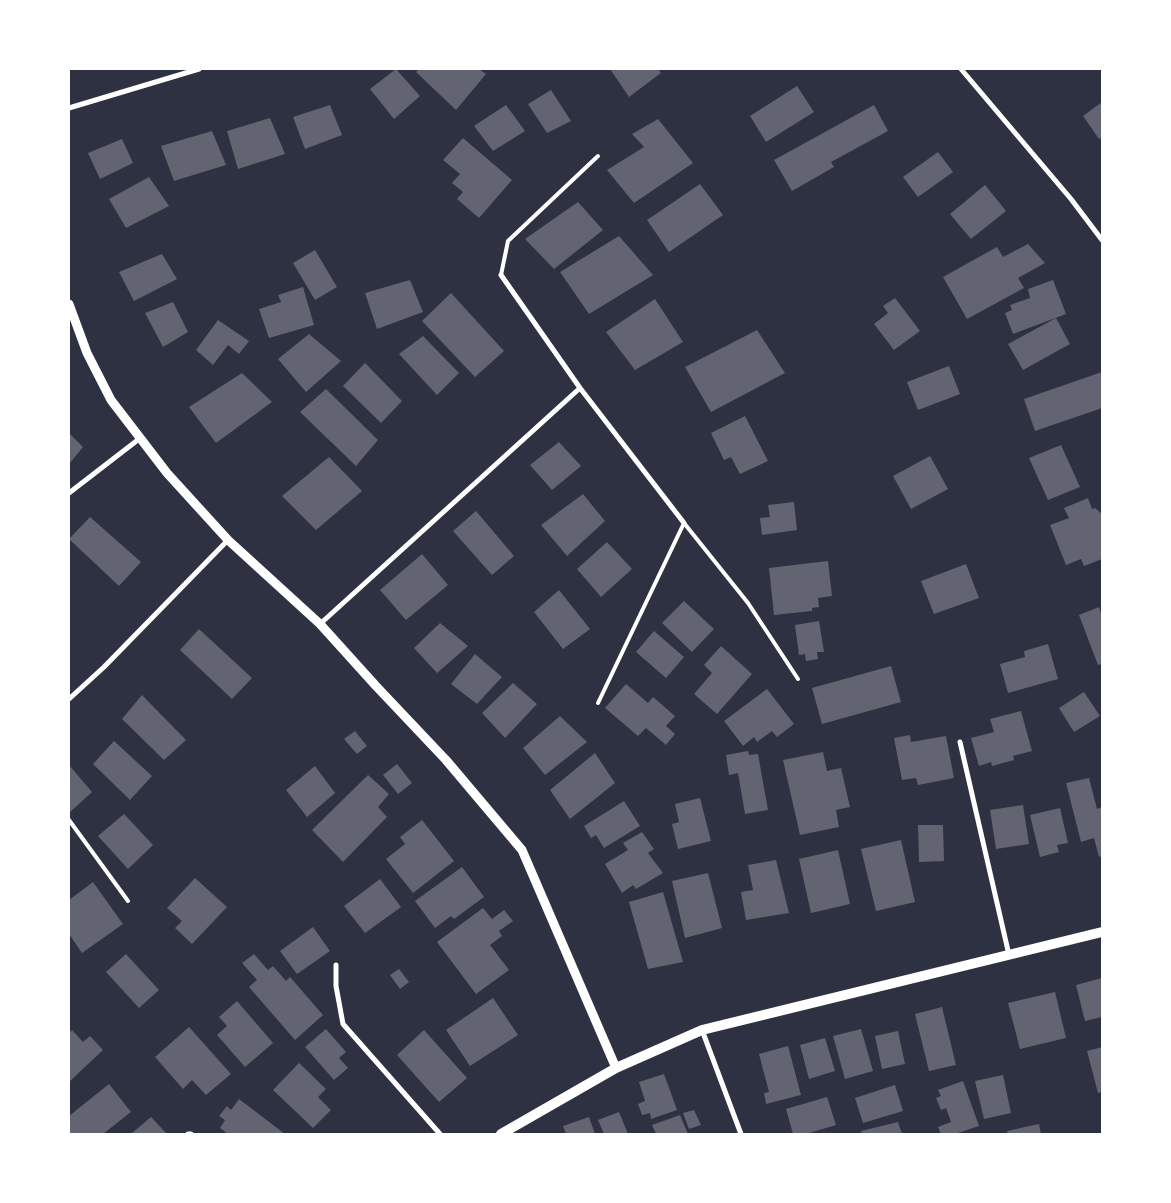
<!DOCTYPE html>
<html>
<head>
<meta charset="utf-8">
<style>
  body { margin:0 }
  #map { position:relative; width:1171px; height:1203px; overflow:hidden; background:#2d3142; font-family:"Roboto Condensed",sans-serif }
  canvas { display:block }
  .frame { position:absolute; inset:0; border:70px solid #fff; pointer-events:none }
</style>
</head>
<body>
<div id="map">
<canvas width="1171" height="1203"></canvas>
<div class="frame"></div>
</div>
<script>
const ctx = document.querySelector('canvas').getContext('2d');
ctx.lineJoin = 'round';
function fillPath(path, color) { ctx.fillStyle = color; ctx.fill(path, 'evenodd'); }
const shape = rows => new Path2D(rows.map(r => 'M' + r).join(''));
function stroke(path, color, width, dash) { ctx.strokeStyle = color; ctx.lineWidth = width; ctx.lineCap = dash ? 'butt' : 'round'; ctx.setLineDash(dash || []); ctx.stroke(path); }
fillPath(shape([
  [396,69,420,96,394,119,370,89],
  [419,69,479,69,486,74,456,110,416,72],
  [610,69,658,69,661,73,629,97],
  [797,86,814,112,766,142,750,116],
  [551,90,571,121,547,133,528,104],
  [1102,102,1102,137,1099,139,1083,116],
  [330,105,342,135,305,149,293,117],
  [506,105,525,131,493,151,474,126],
  [874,105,888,131,831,162,834,167,792,191,774,160],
  [270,118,285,154,238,169,227,131],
  [658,119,693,163,634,203,607,170,644,147,632,134],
  [212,131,226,165,174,181,161,146],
  [463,138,512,180,479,218,457,199,463,192,452,183,460,174,443,160],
  [122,139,133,163,100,179,88,153],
  [938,152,953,172,918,197,903,177],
  [149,177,169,206,126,228,109,199],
  [700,184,723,215,669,252,647,220],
  [985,185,1006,211,971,239,950,214],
  [578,202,603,230,554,269,525,239],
  [619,236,653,275,589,314,560,272],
  [1028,244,1045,263,1018,278,1024,288,967,319,943,277,997,247,1003,257],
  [315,250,337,287,315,300,293,263],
  [162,254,177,279,134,301,119,272],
  [410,280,423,312,377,329,365,293],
  [1053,280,1066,314,1013,334,1005,313,1012,310,1010,305,1030,298,1028,289],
  [303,287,314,325,269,338,259,309,281,302,278,295],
  [451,293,504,351,475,377,422,321],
  [895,298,920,331,894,350,874,324,888,313,883,306],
  [655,299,683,342,635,370,606,332],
  [173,302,188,332,163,347,145,313],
  [1056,318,1070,344,1023,370,1008,344],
  [218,320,249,341,239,354,228,345,213,365,196,350],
  [757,330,785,373,711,412,685,367],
  [309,334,341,361,306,392,278,359],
  [423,336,459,373,437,395,399,354],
  [365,363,402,401,381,423,343,386],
  [949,366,960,394,918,410,907,382],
  [1102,372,1102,408,1035,431,1024,399],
  [242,373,272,402,216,443,189,407],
  [326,389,378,440,356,466,300,412],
  [745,416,768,461,740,474,731,457,724,460,711,433],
  [69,433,83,447,69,464],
  [559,442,581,466,552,490,530,465],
  [1061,445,1080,487,1048,500,1029,458],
  [930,456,948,489,911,509,893,476],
  [329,457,362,491,316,530,282,496],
  [583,494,605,521,567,556,541,525],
  [1088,498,1092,509,1095,508,1102,514,1102,559,1084,566,1081,559,1066,565,1050,525,1069,518,1064,508],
  [794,502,797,530,762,535,760,518,770,517,768,505],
  [476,511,514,556,492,575,453,531],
  [90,517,141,562,119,586,69,539],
  [607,542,632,569,601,597,577,569],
  [422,554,448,585,406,620,380,590],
  [828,561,832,596,818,598,819,607,812,608,812,611,774,615,769,568],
  [966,564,979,598,934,614,921,581],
  [559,590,590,629,563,649,534,612],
  [684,601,714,629,692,652,662,623],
  [1099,607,1102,616,1102,664,1098,665,1079,615],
  [819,621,824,652,817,652,818,659,806,661,805,654,799,655,795,625],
  [440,623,468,646,437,673,414,648],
  [199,629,252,678,232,699,180,650],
  [654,631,684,657,666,678,636,652],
  [1048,644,1058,679,1008,693,1000,664,1025,657,1024,651],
  [721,646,752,674,717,714,694,694,712,673,704,665],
  [475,654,502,677,477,704,451,684],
  [891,666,901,702,822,724,812,688],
  [513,683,537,704,505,738,482,713],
  [626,684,648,703,653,697,675,716,666,726,675,734,666,745,646,728,638,736,605,708],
  [767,689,794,724,777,737,772,731,757,742,754,737,743,746,724,721],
  [1084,692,1100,716,1074,732,1059,708],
  [142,695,186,740,164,760,122,719],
  [1021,711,1032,751,1013,756,1014,760,992,766,991,762,979,766,971,738,994,732,990,719],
  [560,716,587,742,545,775,523,748],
  [355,731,367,746,357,754,344,739],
  [910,735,911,742,946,736,954,778,918,785,916,778,902,780,894,738],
  [114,741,152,776,130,800,93,764],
  [748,751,749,755,758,754,768,810,745,814,738,773,729,775,726,755],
  [823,752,827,771,841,768,850,807,836,810,839,827,800,835,783,760],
  [595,753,615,783,570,819,550,790],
  [397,764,412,783,398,794,383,775],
  [69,765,92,792,69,813],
  [315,766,335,793,307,817,286,790],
  [368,775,389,794,378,807,387,817,343,862,312,830],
  [1089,778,1097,809,1102,807,1102,856,1099,857,1094,838,1081,842,1066,783],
  [700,798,711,841,678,849,672,824,679,822,675,804],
  [624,801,640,826,604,848,596,835,591,838,584,826],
  [1023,805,1029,844,996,849,990,810],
  [1060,808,1068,843,1057,845,1059,852,1040,857,1030,815],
  [124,814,153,845,128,869,98,836],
  [422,820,454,861,413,893,386,859,405,844,400,837],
  [918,825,943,825,944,861,919,862],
  [642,832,654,849,648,853,663,873,636,889,633,885,622,893,605,864,628,850,623,843],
  [901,840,915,902,876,911,861,849],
  [838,850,850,904,811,913,799,859],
  [776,860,789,913,746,920,741,892,753,890,748,865],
  [462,867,484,897,454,919,451,916,435,928,415,901],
  [708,873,722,928,685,938,672,881],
  [195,878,227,907,192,944,175,928,182,921,167,908],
  [380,879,401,907,365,933,344,906],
  [93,882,123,924,82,953,69,934,69,900],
  [663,892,683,962,648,969,629,902],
  [483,908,492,919,504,910,513,921,499,931,502,936,490,945,509,970,476,994,437,942],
  [313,927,330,951,297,974,280,951],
  [126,954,159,990,139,1008,106,972],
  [254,954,268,970,273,966,286,981,290,977,323,1015,295,1040,249,987,257,980,242,963],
  [399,969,409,982,400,989,390,975],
  [1102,978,1102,1017,1085,1021,1076,985],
  [1055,992,1066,1038,1020,1049,1008,1003],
  [493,998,518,1035,470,1066,446,1030],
  [237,1001,273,1043,245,1067,217,1035,227,1026,219,1017],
  [942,1007,956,1065,929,1071,915,1014],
  [189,1027,231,1074,206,1095,192,1080,183,1089,155,1057],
  [326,1029,346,1052,339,1058,348,1068,334,1080,305,1047],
  [861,1029,873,1071,845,1079,833,1036],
  [72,1030,83,1042,90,1036,103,1050,69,1082,69,1033],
  [424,1030,467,1078,439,1102,397,1055],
  [898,1031,905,1064,882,1069,875,1036],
  [825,1038,835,1071,809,1079,800,1045],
  [788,1046,801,1095,766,1104,764,1093,769,1092,759,1054],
  [1102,1047,1102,1092,1098,1093,1087,1051],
  [299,1063,326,1089,318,1097,331,1110,313,1128,273,1090],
  [664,1074,677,1110,651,1119,650,1113,642,1115,638,1104,645,1101,639,1082],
  [1003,1075,1011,1113,984,1119,975,1081],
  [963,1081,979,1126,955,1134,941,1134,938,1127,951,1122,946,1108,941,1110,936,1098,941,1096,938,1090],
  [109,1084,131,1112,103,1134,71,1134,69,1132,69,1116],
  [895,1085,903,1111,863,1123,855,1098],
  [827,1097,836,1125,806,1134,793,1134,786,1109],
  [239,1099,285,1134,228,1134,220,1128,225,1120,219,1116,227,1106,231,1110],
  [694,1110,701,1125,689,1129,683,1113],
  [619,1112,628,1134,604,1134,598,1120],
  [680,1115,688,1134,656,1134,652,1125],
  [151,1117,167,1134,131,1134],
  [589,1117,595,1134,566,1134,563,1126],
  [898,1122,902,1134,862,1134,861,1131],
  [1039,1124,1041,1134,1008,1134,1007,1131]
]), '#626471');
stroke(shape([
  [501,275,508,241,598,156],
  [598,703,684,523,748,603,798,679],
  [69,820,128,901]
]), '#fff', 4);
stroke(shape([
  [961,69,1071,199,1102,240],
  [69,108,199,69],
  [501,275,580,388,684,523],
  [69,493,139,439],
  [320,624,580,388],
  [69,699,104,667,228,540],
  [960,742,1009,955],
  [336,965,336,986,343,1024,440,1134],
  [702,1030,741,1134],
  [188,1134,191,1134]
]), '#fff', 5);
stroke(shape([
  [69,304,87,353,111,400,167,473,228,540,320,624,376,686,446,760,522,850,616,1068]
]), '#fff', 9);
stroke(shape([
  [501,1134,616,1068,702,1030,1102,932]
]), '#fff', 10);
</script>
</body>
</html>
